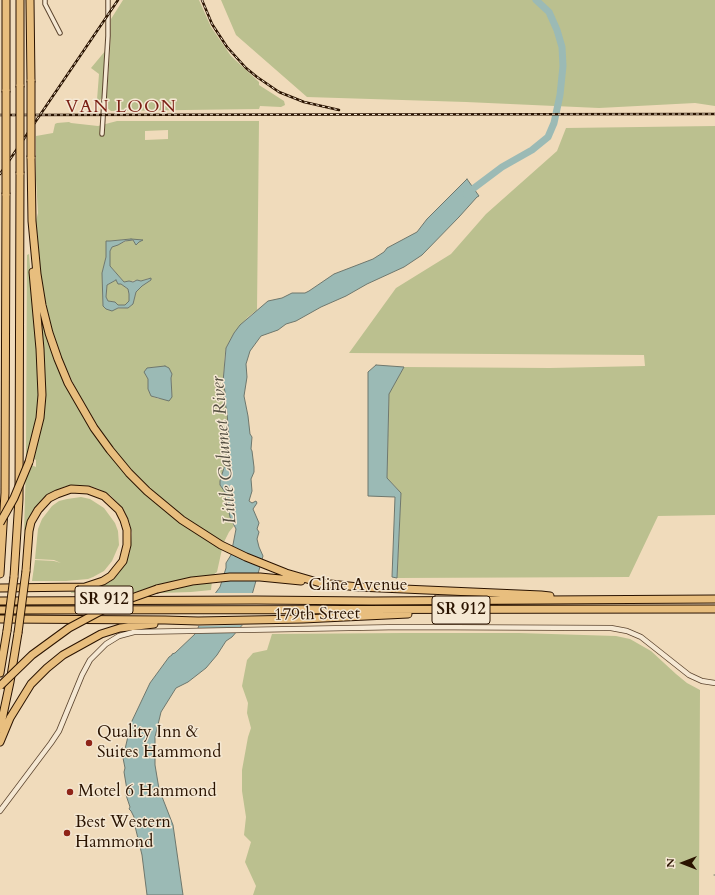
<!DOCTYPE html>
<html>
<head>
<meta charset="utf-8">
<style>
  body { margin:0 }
  #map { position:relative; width:715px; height:895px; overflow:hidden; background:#f0dbbb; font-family:Cardo,serif }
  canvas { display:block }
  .north { position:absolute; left:663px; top:843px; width:40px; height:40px; -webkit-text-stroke:3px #f5e8d3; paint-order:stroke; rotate:270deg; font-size:11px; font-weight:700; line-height:16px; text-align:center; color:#2a1300 }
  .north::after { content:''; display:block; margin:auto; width:14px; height:18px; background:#2a1300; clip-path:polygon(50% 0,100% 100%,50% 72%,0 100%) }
</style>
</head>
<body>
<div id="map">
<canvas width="715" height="895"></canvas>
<div class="north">N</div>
</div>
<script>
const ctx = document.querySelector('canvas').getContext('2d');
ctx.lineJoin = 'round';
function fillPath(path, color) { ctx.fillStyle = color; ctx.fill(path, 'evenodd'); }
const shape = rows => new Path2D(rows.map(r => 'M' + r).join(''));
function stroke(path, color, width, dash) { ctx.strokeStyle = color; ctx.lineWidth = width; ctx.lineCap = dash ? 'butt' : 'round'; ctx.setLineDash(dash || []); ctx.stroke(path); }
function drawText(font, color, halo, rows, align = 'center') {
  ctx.font = font + ' Cardo,serif'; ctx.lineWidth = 3; ctx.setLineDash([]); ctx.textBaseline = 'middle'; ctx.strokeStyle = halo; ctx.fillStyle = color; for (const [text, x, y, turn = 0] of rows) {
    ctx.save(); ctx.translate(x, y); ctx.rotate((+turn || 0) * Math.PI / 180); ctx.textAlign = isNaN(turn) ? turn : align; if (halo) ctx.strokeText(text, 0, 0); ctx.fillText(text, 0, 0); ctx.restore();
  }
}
fillPath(shape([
  [123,0,199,0,211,27,231,56,259,82,259,85,284,101,285,105,281,107,260,106,259,109,111,111,106,107,110,51,111,19],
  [221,0,715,0,715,106,695,103,599,108,466,102,307,97,236,35],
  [106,50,103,96,100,100,97,100,99,74,91,68],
  [117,121,259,121,257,310,248,317,234,333,226,348,225,353,223,382,227,412,227,421,229,440,226,447,228,453,226,456,226,461,220,481,220,485,225,492,230,517,234,526,229,532,224,542,191,522,158,496,133,471,113,449,99,428,75,387,59,352,49,319,42,284,38,244,36,221,38,213,36,179,36,136,53,133,55,124,57,123,69,122,71,123,98,126],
  [145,131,168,130,168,139,145,140],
  [131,239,139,242,129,240,112,247,110,251,110,266,124,282,139,280,141,281,150,278,151,280,142,286,136,292,133,304,128,308,106,309,103,306,102,273,106,257,106,241,110,241],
  [163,367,172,374,171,378,172,397,159,399,151,396,148,389,148,378,145,373,149,368],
  [715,126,715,515,658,516,629,577,397,578,401,493,387,478,389,393,404,367,550,368,645,366,644,355,349,353,396,288,451,254,486,214,557,151,566,128],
  [29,254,39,384,36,422,28,456,26,455,27,255],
  [116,280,128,289,129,294,129,301,125,305,118,305,115,302,108,301,106,297,107,285],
  [40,308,58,364,120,466,222,549,217,572,213,575,164,583,132,593,71,593,71,592,93,590,110,582,124,566,130,552,132,533,129,521,123,508,110,495,99,489,90,486,76,485,66,486,48,494,34,509,29,518,24,532,26,463,36,467,36,460,34,459,43,418,45,395,45,367],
  [81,497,90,499,104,508,115,523,118,531,119,545,112,561,104,571,93,577,88,579,66,581,32,581,35,560,54,561,61,563,54,560,35,559,38,529,42,519,52,506,59,501,67,499],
  [212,581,211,590,191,592,160,593,159,591,180,586],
  [403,633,519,633,616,636,630,639,651,651,676,674,687,683,700,690,699,895,253,895,256,886,245,862,251,842,244,835,246,817,242,791,242,770,248,737,251,728,247,713,248,703,242,686,247,660,253,653,267,650,272,634]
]), '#bbc08f');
const water = shape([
  [467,179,479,196,477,197,459,217,422,255,404,267,367,284,346,296,321,307,296,321,286,324,278,330,261,336,250,351,246,364,247,377,244,396,248,416,250,434,252,437,251,449,252,451,254,467,254,472,251,479,252,491,249,501,252,503,256,501,257,503,253,509,259,523,257,529,259,532,257,539,259,547,263,556,244,623,232,637,226,641,217,655,206,668,188,682,176,688,161,712,155,737,155,765,159,789,173,825,183,895,147,895,142,855,134,822,134,817,131,811,129,809,130,807,126,795,127,790,124,772,125,768,123,758,131,723,150,683,169,657,172,655,172,654,175,653,195,634,214,595,220,587,226,568,226,563,231,555,236,529,230,517,225,492,220,485,220,481,226,461,226,456,228,453,226,445,229,440,227,412,224,398,225,392,223,382,226,348,234,333,240,325,268,301,282,298,292,293,305,293,309,291,334,274,373,259,384,252,387,248,417,232,427,219,467,179],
  [131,239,143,240,139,242,136,245,133,240,125,241,118,245,112,247,110,251,110,266,124,282,129,281,133,282,137,280,141,281,151,278,151,280,142,286,136,292,133,304,128,308,118,308,112,311,106,309,103,306,102,273,106,257,106,241,110,241,131,239],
  [116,280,118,284,121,284,128,289,129,294,129,301,125,305,118,305,115,302,108,301,106,297,107,285,116,280],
  [376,365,404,367,389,394,387,478,401,493,397,578,392,577,395,497,368,496,368,372,376,365],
  [165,366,169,368,172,374,171,378,172,397,169,401,151,396,148,389,148,379,144,372,147,368,165,366]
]);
fillPath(water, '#9bbab5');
stroke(water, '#6e776d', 1);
fillPath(shape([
  [214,593,255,593,251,612,245,625,198,626]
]), '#f0dbbb');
stroke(shape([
  [714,875,715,875]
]), '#6e776d', 1);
stroke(shape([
  [466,194,502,167,532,150,548,137,554,123,560,95,563,66,562,47,557,30,549,12,536,0]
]), '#9bbab5', 7);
const minor = shape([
  [45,0,45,4,60,33],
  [102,134,108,36,108,0]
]);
const tertiary = shape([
  [0,811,51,743,59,731,82,675,90,660,106,644,119,636,134,632,402,627,611,628,627,631,641,637,689,675,702,681,715,683]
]);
const motorway = shape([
  [6,0,6,91],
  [30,0,31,81],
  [20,86,20,0],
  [31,157,32,221,37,274,42,305,49,333,58,359,68,383,94,428,110,450,129,473,147,491,182,520,221,545,246,557,286,573,324,584],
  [29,462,40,418,42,395,40,349,33,272],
  [0,574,5,493,6,194],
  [14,577,19,499,20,173],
  [321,583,358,587,541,595,550,596],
  [0,588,85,587,103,581,111,576,123,561,127,545,127,530,124,520,119,510,104,496,88,490,71,489,57,494,49,498,38,510,31,522,29,531,26,571],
  [157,589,192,581,230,577,260,577,301,581],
  [0,601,256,600,372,601,715,599],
  [0,610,715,609],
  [0,619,165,620,198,621,303,619,408,614],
  [0,673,7,631],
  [0,729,10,682,18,633],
  [0,742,10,718,31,684,47,668,63,655,101,634,120,628,154,624]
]);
stroke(minor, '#5c452f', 5.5);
stroke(tertiary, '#5c452f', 6);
stroke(motorway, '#2a1300', 9);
stroke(minor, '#f5e8d3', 3.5);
stroke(tertiary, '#f5e8d3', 4.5);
stroke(motorway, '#e8be7e', 7);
const rail = shape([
  [202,0,212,24,227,47,246,68,257,77,279,92,304,102,339,110],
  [0,115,715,114],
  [0,174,118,0]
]);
stroke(rail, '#2a1300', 2.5);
stroke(rail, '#f5e8d3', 1, [3]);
const motorwayBridge = shape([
  [31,157,31,81],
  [20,173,20,86],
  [6,194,6,91],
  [0,523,14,498,29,462],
  [7,631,14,577],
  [18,633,26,571],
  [0,686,32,655,69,628,112,605,157,589]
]);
stroke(motorwayBridge, '#2a1300', 9, []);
stroke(motorwayBridge, '#e8be7e', 7);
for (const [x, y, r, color] of [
  [89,743,4,"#8f2418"],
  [70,792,4,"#8f2418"],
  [67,833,4,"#8f2418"]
]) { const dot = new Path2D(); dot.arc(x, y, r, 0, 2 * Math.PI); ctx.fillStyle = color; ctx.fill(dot); stroke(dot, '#f5e8d3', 1.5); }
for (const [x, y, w] of [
  [104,600,58],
  [461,610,58]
]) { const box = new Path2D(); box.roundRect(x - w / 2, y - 14, w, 28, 3); ctx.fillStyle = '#f5e8d3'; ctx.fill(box); stroke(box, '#2a1300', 1); }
drawText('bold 16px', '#2a1300', null, [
  ["SR 912",104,600],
  ["SR 912",461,610]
]);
drawText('17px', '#2a1300', '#f5e8d3', [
  ["Cline Avenue",358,586],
  ["179th Street",317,615,-1]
]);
drawText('17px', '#2a1300', '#f5e8d3', [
  ["Quality Inn &",97,733],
  ["Suites Hammond",97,753],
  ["Motel 6 Hammond",78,792],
  ["Best Western",75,823],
  ["Hammond",75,843]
], 'left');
ctx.letterSpacing = '1px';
drawText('18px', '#7a1f14', '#f5e8d3', [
  ["VAN LOON",121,108]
]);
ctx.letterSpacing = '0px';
drawText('italic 18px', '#524d3f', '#f5e8d3', [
  ["Little Calumet River",225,450,-95]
]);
</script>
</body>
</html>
